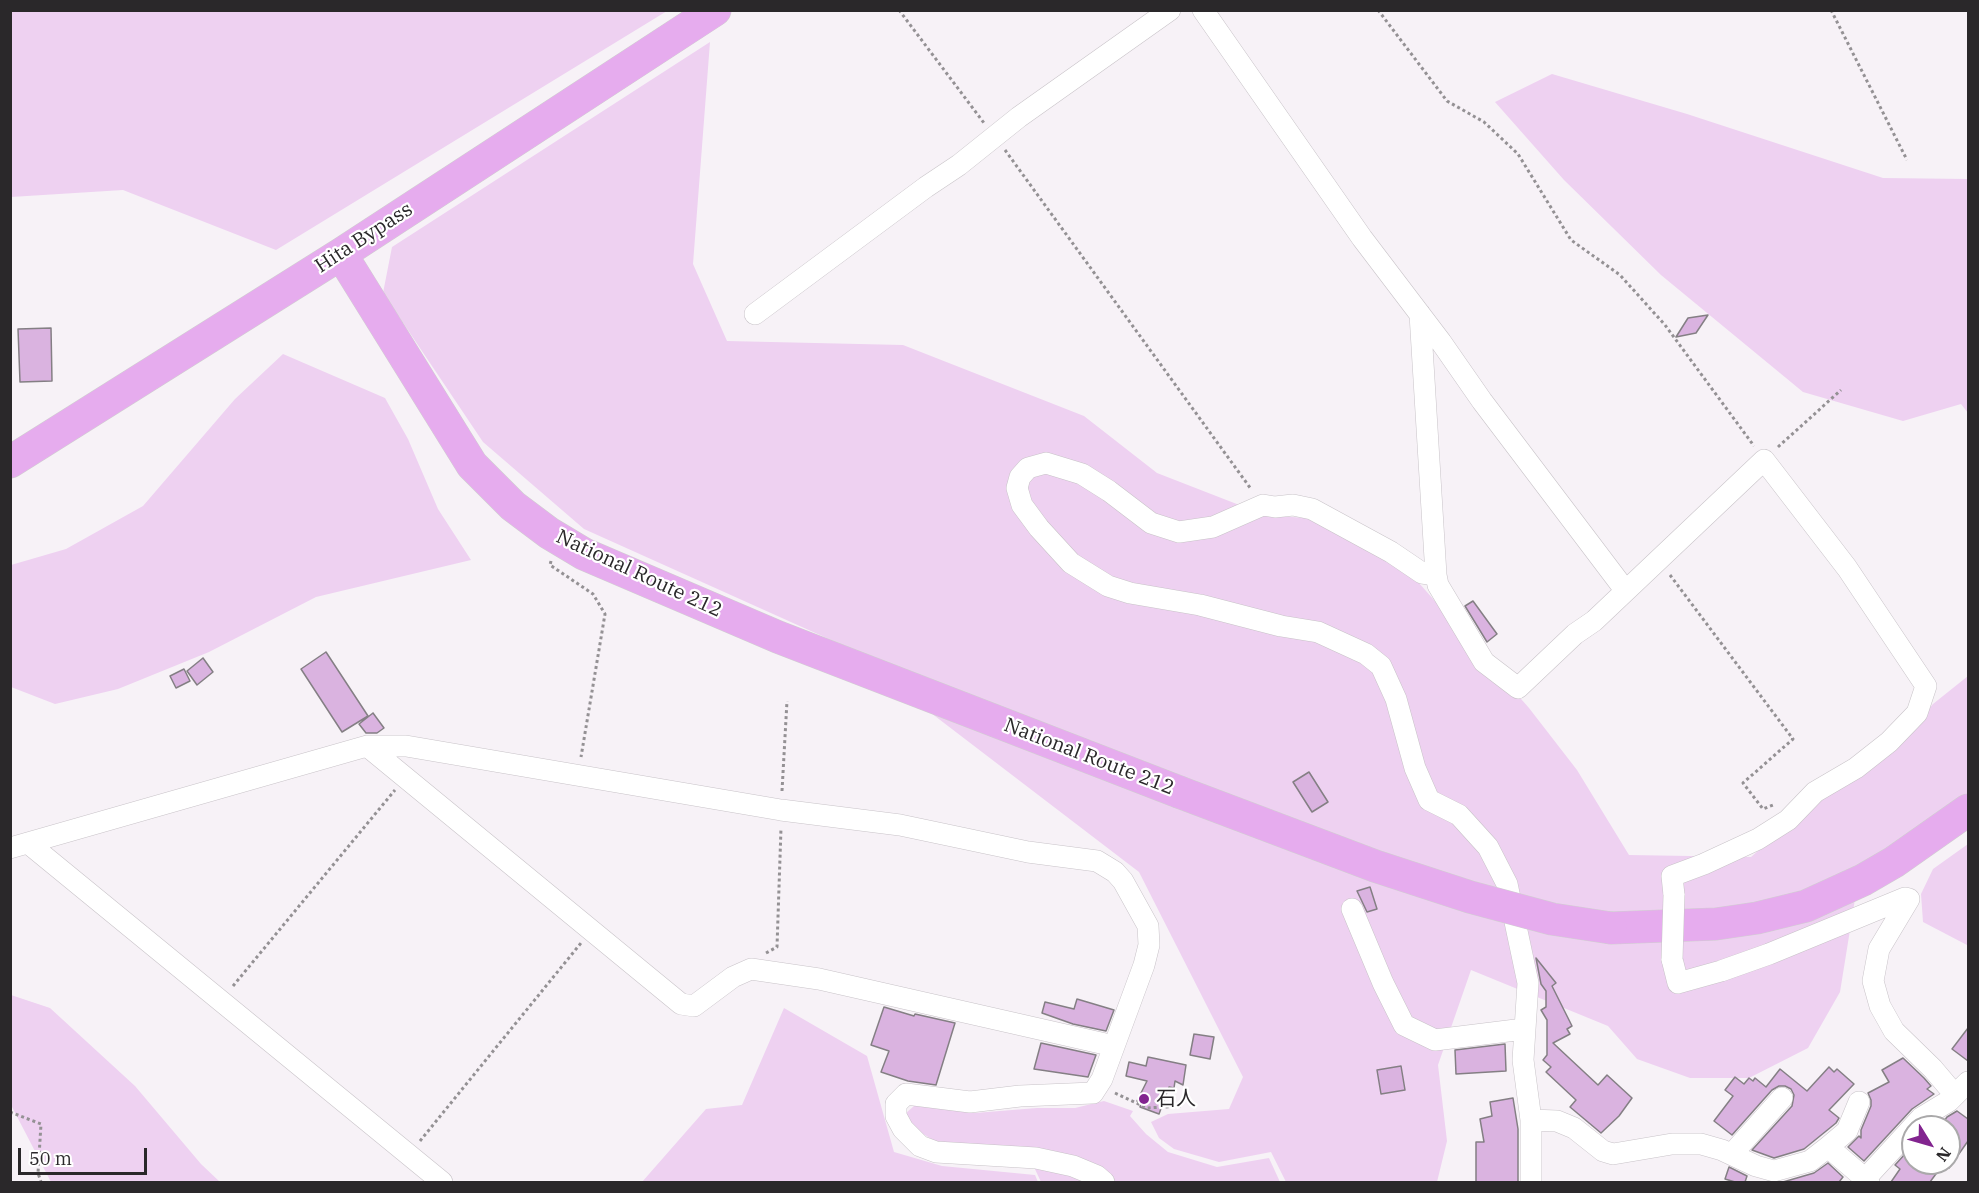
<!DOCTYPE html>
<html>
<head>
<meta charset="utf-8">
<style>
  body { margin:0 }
  #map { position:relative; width:1979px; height:1193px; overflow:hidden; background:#f7f2f7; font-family:"IBM Plex Serif",serif }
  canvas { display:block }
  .frame { position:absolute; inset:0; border:12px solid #2a282a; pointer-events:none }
  .north { position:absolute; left:1901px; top:1115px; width:60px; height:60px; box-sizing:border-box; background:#fff; border:2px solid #aaa9aa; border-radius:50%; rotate:127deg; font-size:16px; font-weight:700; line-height:24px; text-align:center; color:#2a282a }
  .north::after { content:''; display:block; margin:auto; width:21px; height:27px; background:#82248f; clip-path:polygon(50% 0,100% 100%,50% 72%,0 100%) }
  .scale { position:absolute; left:18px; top:1148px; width:129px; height:27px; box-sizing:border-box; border:3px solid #2a282a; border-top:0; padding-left:8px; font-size:18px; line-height:21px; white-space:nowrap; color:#2a282a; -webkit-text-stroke:4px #fff; paint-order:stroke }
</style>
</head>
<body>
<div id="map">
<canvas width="1979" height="1193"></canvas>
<div class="frame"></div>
<div class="north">N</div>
<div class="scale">50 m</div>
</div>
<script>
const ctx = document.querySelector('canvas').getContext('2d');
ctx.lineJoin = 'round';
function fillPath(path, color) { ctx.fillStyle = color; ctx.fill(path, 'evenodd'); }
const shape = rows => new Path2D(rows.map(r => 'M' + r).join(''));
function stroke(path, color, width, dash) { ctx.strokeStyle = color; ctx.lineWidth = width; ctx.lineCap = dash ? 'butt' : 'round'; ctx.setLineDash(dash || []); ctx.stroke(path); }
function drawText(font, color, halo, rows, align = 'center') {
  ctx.font = font + ' "IBM Plex Serif","Noto Sans JP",serif'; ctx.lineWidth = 4.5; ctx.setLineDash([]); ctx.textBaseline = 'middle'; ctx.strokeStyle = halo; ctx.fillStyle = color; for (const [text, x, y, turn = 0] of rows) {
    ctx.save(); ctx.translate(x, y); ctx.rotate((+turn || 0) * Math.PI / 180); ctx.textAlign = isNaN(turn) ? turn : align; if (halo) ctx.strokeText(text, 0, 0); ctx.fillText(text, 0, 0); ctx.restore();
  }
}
fillPath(shape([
  [11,10,667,10,667,11,276,250,123,190,11,197],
  [710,42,693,264,727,341,903,345,1084,416,1157,473,1265,515,1319,519,1381,556,1419,583,1529,708,1577,770,1629,855,1751,857,1817,799,1905,737,1933,704,1968,676,1968,797,1860,868,1840,992,1808,1048,1749,1078,1690,1078,1637,1059,1608,1026,1471,970,1438,1065,1447,1141,1437,1182,1286,1182,1271,1152,1219,1162,1174,1149,1159,1138,1151,1122,1168,1114,1229,1109,1243,1077,1139,872,842,645,584,529,483,442,383,293,392,247],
  [1552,74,1687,114,1883,178,1968,179,1968,413,1961,404,1903,421,1803,392,1661,275,1564,180,1495,102],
  [283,354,385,398,408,439,438,509,471,560,316,597,209,652,118,689,55,704,11,687,11,565,66,549,143,506,235,399],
  [1968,844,1968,945,1967,945,1923,922,1921,894,1933,869],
  [11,995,50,1008,135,1086,201,1164,220,1182,51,1182,11,1105],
  [784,1008,867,1056,894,1152,942,1166,1035,1175,1038,1182,642,1182,706,1109,742,1105],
  [1104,1101,1133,1111,1130,1116,1146,1134,1168,1152,1217,1167,1269,1158,1280,1182,1111,1182,946,1148,907,1124,906,1113,914,1106,931,1106,975,1113,1037,1108,1075,1108],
  [1034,1167,1071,1172,1095,1182,1041,1182]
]), '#eed1f1');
const building = shape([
  [1708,315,1696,333,1676,337,1688,318,1708,315],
  [51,328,52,381,20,382,18,329,51,328],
  [1473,601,1497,634,1487,642,1465,606,1473,601],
  [326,652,368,716,342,732,301,669,326,652],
  [203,658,213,672,197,685,187,671,203,658],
  [184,669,190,681,176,688,170,676,184,669],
  [373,713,384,728,377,733,366,733,359,724,373,713],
  [1309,772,1328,802,1312,812,1293,782,1309,772],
  [1370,887,1377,909,1367,912,1357,891,1370,887],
  [1536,958,1556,983,1552,986,1572,1026,1567,1029,1570,1034,1553,1043,1598,1085,1607,1075,1632,1098,1619,1116,1601,1133,1570,1107,1576,1100,1546,1072,1551,1067,1543,1060,1547,1055,1547,1020,1541,1010,1546,1007,1546,991,1541,984,1536,958],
  [1077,999,1114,1010,1106,1031,1073,1024,1042,1013,1045,1002,1074,1009,1077,999],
  [884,1007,914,1016,915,1014,955,1023,936,1085,908,1081,881,1072,889,1051,871,1045,884,1007],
  [1968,1028,1968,1061,1952,1049,1968,1028],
  [1194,1034,1214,1037,1210,1059,1190,1055,1194,1034],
  [1041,1043,1096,1055,1088,1077,1034,1069,1041,1043],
  [1505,1044,1506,1071,1456,1074,1455,1050,1505,1044],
  [1148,1057,1186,1065,1183,1085,1175,1081,1174,1088,1169,1087,1159,1114,1140,1107,1141,1103,1137,1101,1147,1081,1126,1076,1129,1062,1146,1066,1148,1057],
  [1903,1058,1924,1078,1931,1086,1927,1089,1934,1094,1912,1109,1864,1161,1848,1147,1859,1136,1861,1138,1861,1130,1871,1106,1871,1100,1868,1093,1889,1082,1882,1070,1903,1058],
  [1401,1066,1405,1090,1381,1094,1377,1070,1401,1066],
  [1829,1067,1834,1072,1837,1069,1854,1084,1829,1110,1839,1118,1836,1123,1804,1149,1774,1158,1752,1150,1792,1106,1794,1095,1791,1089,1785,1086,1779,1086,1772,1090,1732,1135,1714,1121,1733,1096,1725,1090,1735,1077,1744,1084,1749,1078,1753,1081,1755,1078,1766,1087,1780,1069,1807,1091,1829,1067],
  [1513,1098,1518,1129,1518,1182,1476,1182,1476,1142,1484,1142,1480,1119,1492,1116,1490,1102,1513,1098],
  [1957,1111,1968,1119,1968,1141,1949,1168,1949,1127,1940,1127,1947,1117,1957,1111],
  [1905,1154,1913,1159,1913,1163,1944,1163,1930,1182,1891,1182,1900,1169,1895,1165,1905,1154],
  [1828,1163,1843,1177,1839,1182,1783,1182,1814,1173,1828,1163],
  [1729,1167,1747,1176,1745,1182,1735,1182,1725,1179,1729,1167]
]);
fillPath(building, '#dab3e0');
stroke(building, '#847f84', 1.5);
const minor = shape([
  [1203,10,1362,238,1441,342,1482,401,1625,590],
  [755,314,926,187,959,165,1019,117,1170,10],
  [1420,314,1436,575,1438,585,1484,662,1518,688,1575,634,1594,621,1764,460,1847,568,1926,686,1917,713,1889,742,1856,768,1815,792,1788,820,1758,839,1704,864,1672,876,1674,895],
  [1436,575,1422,573,1391,552,1312,509,1293,505,1275,507,1263,505,1213,527,1179,532,1151,523,1109,491,1082,474,1046,463,1028,468,1020,477,1017,488,1022,505,1039,528,1071,563,1108,586,1130,593,1200,605,1281,626,1318,632,1366,654,1381,666,1396,699,1415,768,1429,800,1459,815,1488,847,1507,884,1528,983,1523,1060,1531,1120,1531,1182],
  [367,746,681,1004,694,1006,733,977,751,969,819,979,1114,1046],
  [28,843,442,1182],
  [10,848,367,746,406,746,781,810,900,825,1028,852,1097,861,1115,872,1123,881,1148,926,1149,945,1144,965,1102,1079,1093,1093,1020,1096,970,1102,906,1094,896,1104,896,1116,903,1129,920,1146,936,1152,1036,1158,1073,1166,1097,1176,1104,1182],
  [1352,909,1383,983,1404,1025,1435,1040,1524,1029],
  [1672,959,1678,983,1721,971,1769,954,1905,898,1909,899,1879,949,1873,981,1880,1006,1894,1031,1933,1069,1955,1095],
  [1531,1120,1557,1121,1574,1128,1603,1151,1613,1154,1672,1144,1701,1144,1722,1150,1756,1166,1774,1171,1810,1161,1828,1147,1869,1182],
  [1828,1147,1847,1131,1859,1102],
  [1732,1154,1782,1098],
  [1865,1179,1921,1118,1949,1101,1968,1082]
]);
const highway = shape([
  [341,254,472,465,513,506,549,533,584,554,778,637,1179,792],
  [10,462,341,254,715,10],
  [1611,928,1716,924,1757,918,1806,906,1863,880,1894,862,1968,810]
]);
stroke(minor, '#c8c3c8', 22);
stroke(highway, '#d0d0d0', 33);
stroke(shape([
  [899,10,984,123],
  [1378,10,1447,101,1484,122,1518,154,1571,240,1620,275,1665,325,1754,446],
  [1831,10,1907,160],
  [1005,150,1251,489],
  [1778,447,1841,390],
  [551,561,550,565,593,594,605,614,581,757],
  [1670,575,1793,739,1743,783,1763,809,1773,805],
  [782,791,787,701],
  [766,953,777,947,781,828],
  [233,986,395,790],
  [1115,1093,1147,1108,1182,1106],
  [10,1112,41,1124,38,1173,41,1182],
  [420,1141,581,943]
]), '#949194', 3, [3, 3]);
stroke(minor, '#fff', 21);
stroke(highway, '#e6acee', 32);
const minorBridge = shape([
  [1672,959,1674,895]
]);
const highwayBridge = shape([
  [1179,792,1375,866,1470,897,1552,919,1611,928]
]);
stroke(minorBridge, '#c8c3c8', 22, []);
stroke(highwayBridge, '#d0d0d0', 33, []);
stroke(minorBridge, '#fff', 21);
stroke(highwayBridge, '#e6acee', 32);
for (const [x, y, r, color] of [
  [1144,1099,6,"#82248f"]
]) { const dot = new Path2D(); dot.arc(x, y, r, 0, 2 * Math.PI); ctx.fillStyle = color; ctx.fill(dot); stroke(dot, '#fff', 2); }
drawText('20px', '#2a282a', '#fff', [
  ["Hita Bypass",364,238,-33],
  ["National Route 212",639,574,25],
  ["National Route 212",1089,757,21]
]);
drawText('20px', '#2a282a', '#fff', [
  ["石人",1156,1099]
], 'left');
</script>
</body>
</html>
